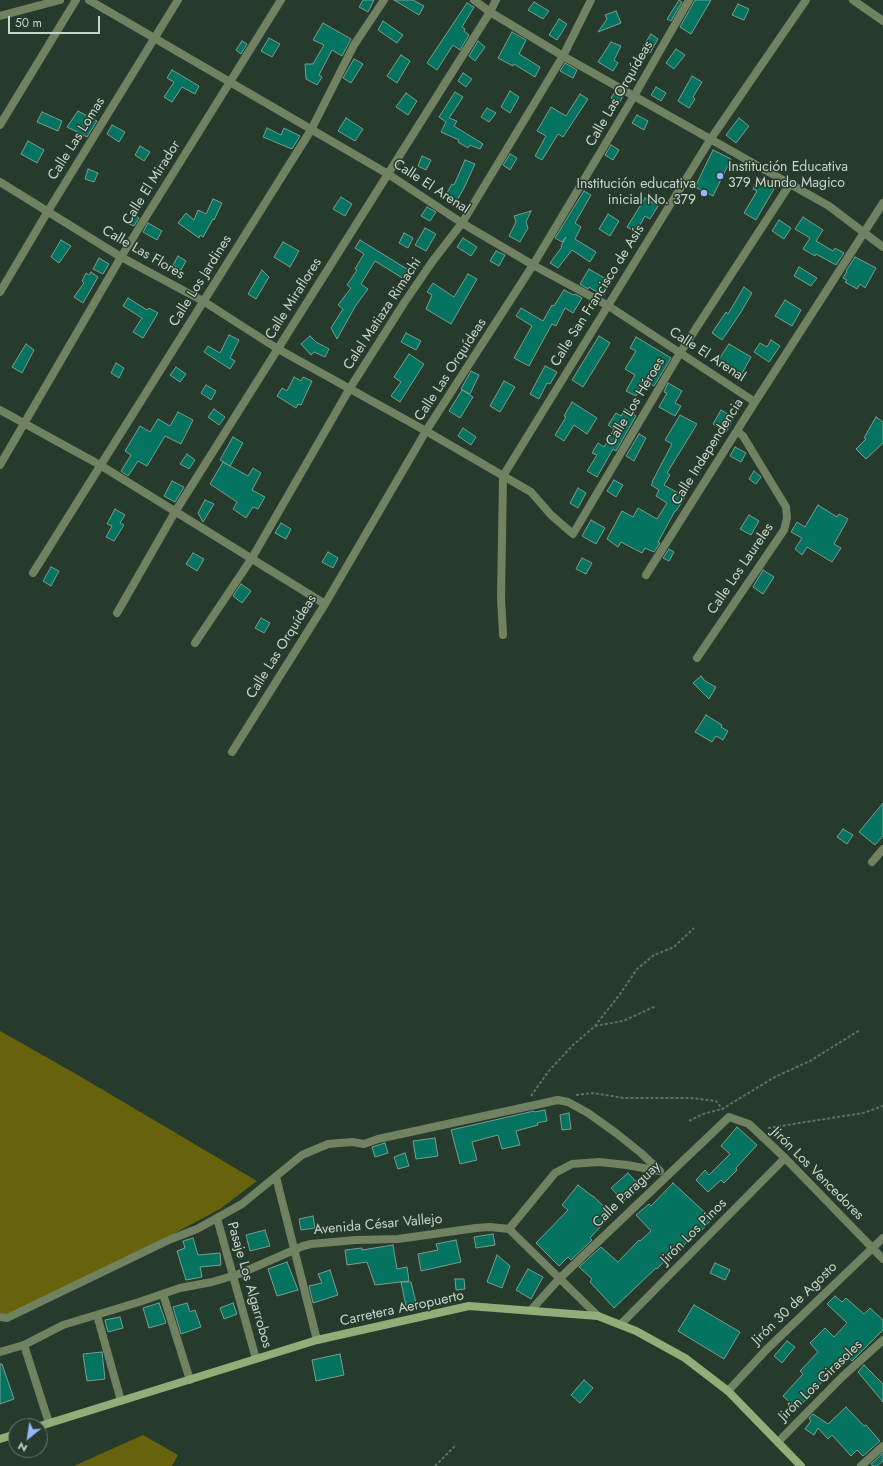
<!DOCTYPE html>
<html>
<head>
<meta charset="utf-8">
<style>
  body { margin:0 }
  #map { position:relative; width:883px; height:1466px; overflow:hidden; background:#273b2c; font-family:Jost,sans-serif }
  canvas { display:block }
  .north { position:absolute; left:8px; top:1418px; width:40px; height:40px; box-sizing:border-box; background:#273b2c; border:1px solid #67796c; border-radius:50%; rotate:210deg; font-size:11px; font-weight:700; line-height:16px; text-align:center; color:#c8d5cb }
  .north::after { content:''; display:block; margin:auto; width:14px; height:18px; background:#96b6fd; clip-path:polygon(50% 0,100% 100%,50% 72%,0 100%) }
  .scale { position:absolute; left:8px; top:16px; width:92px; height:18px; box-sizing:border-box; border:2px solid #c8d5cb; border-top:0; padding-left:5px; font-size:12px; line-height:14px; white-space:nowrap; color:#c8d5cb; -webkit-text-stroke:3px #273b2c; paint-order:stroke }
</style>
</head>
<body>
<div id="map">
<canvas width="883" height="1466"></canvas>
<div class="north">N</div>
<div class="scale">50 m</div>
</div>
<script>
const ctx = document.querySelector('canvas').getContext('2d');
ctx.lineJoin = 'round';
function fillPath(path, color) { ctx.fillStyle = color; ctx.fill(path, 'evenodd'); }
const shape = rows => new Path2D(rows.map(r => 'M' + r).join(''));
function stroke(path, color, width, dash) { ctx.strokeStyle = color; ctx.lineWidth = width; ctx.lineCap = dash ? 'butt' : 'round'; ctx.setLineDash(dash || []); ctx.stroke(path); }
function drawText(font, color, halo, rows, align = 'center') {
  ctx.font = font + ' Jost,sans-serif'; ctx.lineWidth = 3; ctx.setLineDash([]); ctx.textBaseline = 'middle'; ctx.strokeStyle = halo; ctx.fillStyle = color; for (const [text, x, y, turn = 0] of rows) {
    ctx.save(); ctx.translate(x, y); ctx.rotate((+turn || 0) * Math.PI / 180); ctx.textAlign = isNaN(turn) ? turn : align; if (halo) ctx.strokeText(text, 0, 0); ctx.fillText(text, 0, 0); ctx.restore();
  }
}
fillPath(shape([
  [0,1031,76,1074,257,1181,220,1209,160,1241,6,1315,0,1314],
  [143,1435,178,1455,172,1466,74,1466]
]), '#66630c');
const building = shape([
  [363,0,374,0,368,12,359,7,363,0],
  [394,0,413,0,424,6,419,15,394,0],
  [679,0,682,2,671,21,667,19,679,0],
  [695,0,711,0,691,34,680,27,695,0],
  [534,2,549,11,543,19,528,10,534,2],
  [467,3,474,7,462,27,465,29,464,31,469,35,460,50,453,45,437,70,427,63,467,3],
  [738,4,749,9,744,20,732,15,738,4],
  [616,11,621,23,598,32,607,19,605,15,616,11],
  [559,19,567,24,557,40,549,35,559,19],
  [383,21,403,35,397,43,378,30,383,21],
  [323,23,351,39,342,56,332,50,319,75,322,77,317,85,306,79,305,64,313,64,324,45,313,40,323,23],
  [512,32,526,40,519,54,540,67,535,77,514,64,513,66,498,58,512,32],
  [651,34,658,39,650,53,642,48,651,34],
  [269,38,280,44,272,57,261,51,269,38],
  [242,41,247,44,241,54,236,50,242,41],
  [478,41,485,47,475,61,469,56,478,41],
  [611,42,621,46,614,60,618,63,613,71,598,62,611,42],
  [676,49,685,55,674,69,666,63,676,49],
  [401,55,410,61,397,83,387,76,401,55],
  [354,59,363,64,351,83,343,78,354,59],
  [565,63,577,70,573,78,560,71,565,63],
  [172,70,199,86,195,94,182,87,172,102,164,97,174,82,167,78,172,70],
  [463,73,472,79,466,87,458,81,463,73],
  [692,76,702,82,693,97,695,99,689,108,678,101,692,76],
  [656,87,666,93,661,101,651,95,656,87],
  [510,91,519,97,510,113,501,107,510,91],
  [455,92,463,97,449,118,457,121,454,126,483,144,480,149,470,145,468,148,458,142,459,140,441,132,446,122,439,117,455,92],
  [615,92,623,96,619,103,611,98,615,92],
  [406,93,417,101,408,115,396,107,406,93],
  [580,94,588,99,563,137,558,134,542,160,535,156,546,136,537,131,551,107,566,116,580,94],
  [487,108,496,113,489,122,481,117,487,108],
  [78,111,97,121,87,137,67,127,78,111],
  [42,112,62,121,58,131,37,122,42,112],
  [637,115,648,121,644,130,632,123,637,115],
  [346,118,363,129,355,141,338,131,346,118],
  [739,118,749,126,736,143,726,135,739,118],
  [112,125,125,132,119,142,107,134,112,125],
  [267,128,281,135,284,128,300,136,292,149,263,137,267,128],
  [28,141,44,150,37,163,21,154,28,141],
  [611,145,619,150,613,160,605,155,611,145],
  [140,146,150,152,144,161,135,155,140,146],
  [713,150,731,159,713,196,695,187,713,150],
  [510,154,517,158,510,170,503,165,510,154],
  [422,156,431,160,426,170,418,166,422,156],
  [465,160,475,164,464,188,455,204,444,198,452,184,454,185,465,160],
  [88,169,98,173,94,182,85,179,88,169],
  [758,178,775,187,756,220,744,213,757,191,753,189,758,178],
  [584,191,591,195,575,223,581,227,575,239,596,252,590,262,572,250,558,268,550,263,562,247,561,246,566,237,562,242,555,238,584,191],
  [341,197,352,204,345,216,333,209,341,197],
  [645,198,658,206,650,219,645,216,636,232,627,227,645,198],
  [213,199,222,203,214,220,213,219,203,237,200,235,199,238,178,223,186,213,194,220,198,210,206,214,213,199],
  [427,207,436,212,430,221,421,216,427,207],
  [531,211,526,222,528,228,520,242,509,236,516,222,514,216,531,211],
  [608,214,619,221,610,236,599,229,608,214],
  [134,215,139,218,134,226,129,224,134,215],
  [803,217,823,230,816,241,833,251,835,248,844,253,836,265,816,254,815,256,803,249,810,238,795,229,803,217],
  [779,220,791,228,784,239,772,231,779,220],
  [148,223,162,231,157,240,143,232,148,223],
  [425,228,436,234,426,251,415,245,425,228],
  [404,233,413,238,408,248,399,243,404,233],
  [463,238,477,247,471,256,457,247,463,238],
  [61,240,71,246,59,263,51,257,61,240],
  [360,240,410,271,404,279,375,261,361,284,368,289,356,305,337,339,331,328,343,309,338,305,351,288,347,285,357,270,355,269,364,254,355,248,360,240],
  [283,242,299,251,290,267,274,257,283,242],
  [496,251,505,255,499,266,490,261,496,251],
  [178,256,186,261,181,270,173,265,178,256],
  [855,257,876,268,865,288,860,284,857,289,845,282,847,280,843,278,847,271,846,271,855,257],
  [99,258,109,264,103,274,93,269,99,258],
  [799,267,817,278,811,286,794,276,799,267],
  [589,269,611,282,603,296,589,287,588,289,580,284,589,269],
  [262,270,269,277,256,299,248,294,262,270],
  [91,272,98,277,83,303,74,297,84,283,82,281,86,273,89,275,91,272],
  [468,274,477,279,451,324,426,309,432,295,427,292,433,283,454,297,468,274],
  [744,287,752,293,741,312,722,340,712,333,726,312,728,314,744,287],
  [564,290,574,295,575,294,582,298,573,313,565,308,556,326,552,324,529,366,514,358,532,326,516,316,521,308,543,321,552,305,554,306,564,290],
  [128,298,147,310,149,308,158,313,143,338,133,332,142,318,123,306,128,298],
  [785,300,801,310,792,326,775,316,785,300],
  [406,333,421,341,416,350,401,342,406,333],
  [229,335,239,340,230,358,235,361,230,369,204,352,208,346,220,353,229,335],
  [310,336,316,342,329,349,325,357,314,352,311,355,301,344,310,336],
  [599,336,610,343,583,387,572,380,599,336],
  [636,337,671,358,654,386,644,380,636,396,626,391,635,375,625,369,636,351,630,348,636,337],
  [771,340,780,346,769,362,754,352,760,343,767,347,771,340],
  [26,344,34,350,22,373,12,367,26,344],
  [729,344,751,357,741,375,717,362,729,344],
  [409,354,424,364,400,402,391,396,401,382,394,377,409,354],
  [116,363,124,368,119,378,111,373,116,363],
  [545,366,557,372,550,384,547,383,539,399,530,394,545,366],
  [176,367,186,374,180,382,170,375,176,367],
  [471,371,479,375,470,394,461,389,471,371],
  [294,377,301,381,303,377,312,381,301,405,298,404,296,408,277,396,282,388,287,391,294,377],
  [504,381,515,387,500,412,490,406,504,381],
  [668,383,682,391,675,403,681,406,675,416,659,407,667,393,664,392,668,383],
  [206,385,216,391,211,400,201,393,206,385],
  [462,390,473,397,460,418,449,411,462,390],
  [572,402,597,418,587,434,574,425,564,441,555,435,566,417,564,416,572,402],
  [214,409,225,417,219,425,208,417,214,409],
  [625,409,636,416,616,451,613,449,597,477,587,471,597,455,592,453,598,443,604,447,614,429,608,425,616,413,621,416,625,409],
  [721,410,734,418,726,432,713,424,721,410],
  [178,412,193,420,181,444,165,436,147,466,138,461,128,476,121,471,131,455,125,451,140,426,150,432,158,419,170,426,178,412],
  [680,415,697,424,667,473,670,475,664,485,685,497,676,511,675,511,658,542,660,543,654,552,645,548,642,553,621,542,618,547,607,539,622,511,633,517,638,508,657,519,667,503,656,496,659,490,651,485,653,482,652,482,672,444,665,440,680,415],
  [876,417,883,422,883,443,866,459,856,449,866,439,864,438,876,417],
  [463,428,476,437,471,445,458,436,463,428],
  [639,434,646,438,634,461,626,456,639,434],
  [233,437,243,443,230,466,220,460,233,437],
  [735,447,746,453,741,462,730,456,735,447],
  [187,454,195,460,189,469,180,464,187,454],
  [223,462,248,476,253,468,261,473,252,490,265,497,258,509,253,507,246,518,233,509,237,502,210,484,223,462],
  [754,471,761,477,756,484,749,479,754,471],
  [614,480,623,485,616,497,607,491,614,480],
  [172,481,184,487,175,502,164,496,172,481],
  [578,488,586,493,578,508,570,503,578,488],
  [205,500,214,504,203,522,198,513,205,500],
  [818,505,837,517,839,514,848,519,834,544,841,548,832,562,807,547,802,555,795,549,802,538,791,532,797,522,805,527,818,505],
  [115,509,125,515,120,523,124,525,114,541,106,537,112,526,107,524,115,509],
  [749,515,759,521,751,535,740,529,749,515],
  [591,520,605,528,596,544,582,536,591,520],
  [281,523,291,529,286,539,275,533,281,523],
  [669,549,674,552,669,561,663,558,669,549],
  [328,552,338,558,333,568,322,562,328,552],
  [193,553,204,559,197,571,186,564,193,553],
  [582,558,592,563,586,574,576,569,582,558],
  [51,567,59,571,51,586,43,581,51,567],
  [763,570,774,577,763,594,753,587,763,570],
  [241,584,251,591,242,603,233,596,241,584],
  [261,618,270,623,264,633,255,628,261,618],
  [701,676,705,681,716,687,709,699,693,683,701,676],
  [706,715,722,725,721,727,728,731,723,740,716,736,712,742,695,732,706,715],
  [883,803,883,836,875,845,859,832,883,803],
  [843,829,853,835,847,844,837,837,843,829],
  [545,1110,547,1121,537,1123,538,1125,516,1131,520,1145,502,1149,498,1135,472,1142,477,1160,460,1164,451,1130,534,1111,535,1112,545,1110],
  [569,1113,571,1129,562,1130,560,1115,569,1113],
  [737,1127,757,1145,736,1168,737,1170,724,1183,721,1180,708,1192,696,1180,705,1170,709,1175,730,1154,721,1146,737,1127],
  [435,1138,438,1156,416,1159,413,1141,435,1138],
  [385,1143,388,1153,375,1157,372,1147,385,1143],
  [405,1153,409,1166,398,1169,394,1157,405,1153],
  [628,1173,640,1186,623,1201,611,1188,628,1173],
  [673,1183,712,1219,699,1233,697,1231,683,1246,681,1243,657,1269,656,1268,614,1308,590,1282,592,1279,579,1267,601,1247,618,1262,639,1240,640,1241,651,1231,636,1215,649,1204,651,1206,673,1183],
  [578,1185,592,1196,593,1196,612,1214,590,1238,592,1240,571,1260,568,1257,559,1266,536,1243,568,1210,562,1205,578,1185],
  [313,1216,315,1228,301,1230,299,1219,313,1216],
  [265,1230,270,1246,250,1251,246,1235,265,1230],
  [493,1234,495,1245,476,1248,474,1237,493,1234],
  [193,1238,198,1255,220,1253,221,1265,200,1267,202,1277,186,1280,177,1251,185,1248,183,1241,193,1238],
  [456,1240,461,1262,421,1271,418,1254,438,1250,436,1244,456,1240],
  [393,1245,397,1269,407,1267,409,1281,375,1285,367,1262,347,1265,345,1250,362,1248,362,1250,393,1245],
  [497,1255,510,1266,502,1288,487,1282,497,1255],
  [287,1262,298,1290,277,1296,268,1269,287,1262],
  [715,1263,730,1270,725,1280,710,1273,715,1263],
  [528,1269,543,1277,531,1299,516,1290,528,1269],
  [330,1270,338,1295,313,1303,309,1286,322,1283,318,1274,330,1270],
  [455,1279,464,1279,465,1289,456,1290,455,1279],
  [401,1282,411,1282,416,1303,406,1306,401,1282],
  [835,1296,842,1302,846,1298,864,1314,870,1308,883,1320,883,1330,852,1361,846,1355,824,1378,825,1379,797,1409,783,1396,803,1374,800,1371,818,1352,810,1343,825,1328,834,1337,847,1323,827,1304,835,1296],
  [159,1303,166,1323,149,1328,143,1308,159,1303],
  [187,1303,190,1312,195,1310,201,1327,181,1334,173,1307,187,1303],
  [233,1303,237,1314,224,1319,220,1308,233,1303],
  [694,1305,740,1332,724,1359,678,1331,694,1305],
  [120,1317,123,1328,108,1332,105,1320,120,1317],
  [787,1341,795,1347,782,1363,774,1356,787,1341],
  [102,1352,105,1379,87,1381,83,1354,102,1352],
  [340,1354,344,1375,316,1381,312,1360,340,1354],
  [0,1364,2,1364,14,1399,0,1404,0,1364],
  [864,1365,883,1384,883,1402,858,1372,864,1365],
  [584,1380,593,1388,580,1403,571,1395,584,1380],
  [846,1407,864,1426,866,1425,880,1441,863,1456,857,1450,851,1456,832,1435,828,1439,818,1428,814,1435,805,1429,811,1421,809,1418,813,1414,828,1424,846,1407],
  [883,1453,883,1461,877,1466,873,1466,871,1464,883,1453]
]);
fillPath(building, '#047460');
stroke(building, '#7c9b92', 1);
stroke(shape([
  [595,1026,623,1021,656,1006],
  [576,1095,593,1093,624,1098,692,1098,716,1101,723,1110],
  [531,1096,548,1072,572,1046,594,1027,620,994,637,969,654,955,674,947,694,928],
  [689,1121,703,1114,722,1109,775,1077,810,1061,860,1030],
  [768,1128,863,1113,883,1106],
  [435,1466,455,1446]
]), '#5f7164', 2, [3, 2]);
stroke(shape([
  [89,0,388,174,462,223,533,265,607,305,755,402],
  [474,0,490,12,563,56,829,206,883,247],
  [853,0,883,21],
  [0,16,60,0],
  [0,125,76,0],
  [0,182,121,257,203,301,278,349,426,431,531,492,551,515,573,534,680,353,790,184],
  [0,292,48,211,178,0],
  [0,410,100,465,325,604],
  [0,465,121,257,281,0],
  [33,573,311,130,354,45,384,0],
  [646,575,755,402,883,203],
  [117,613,175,512,490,12,496,0],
  [503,635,501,598,503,476,710,140,806,0],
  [195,643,252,558,350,388,404,303,432,262,462,223,563,56,591,0],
  [697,658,784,530,787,518,786,507,743,436,737,431],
  [232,752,325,604,426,431,533,265,634,96,689,0],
  [872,862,883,849],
  [276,1177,317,1340],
  [217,1218,256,1359],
  [509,1229,555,1173,572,1164,599,1162,627,1165,659,1171],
  [163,1294,190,1380],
  [531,1310,559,1279,729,1117,749,1124,785,1158,883,1259],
  [97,1315,121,1401],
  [0,1317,7,1318,171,1239,197,1229,242,1204,302,1155,328,1144,352,1142,364,1144,378,1139,558,1100,568,1102,588,1113,616,1133,641,1153,660,1171],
  [621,1324,785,1158],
  [24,1345,49,1423],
  [0,1352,24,1345,63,1325,139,1302,180,1288,212,1282,239,1274,303,1246,311,1244,356,1240,398,1239,476,1228,490,1227,509,1229,598,1316],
  [728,1391,766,1350,883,1238],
  [778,1442,842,1377,883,1340],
  [861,1466,883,1446]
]), '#718262', 8);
stroke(shape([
  [40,1426,317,1340,469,1306,598,1316,636,1331,685,1358,728,1391,801,1466],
  [0,1439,16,1434]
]), '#93ad79', 8);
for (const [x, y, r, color] of [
  [720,176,4,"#96b6fd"],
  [704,193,4,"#96b6fd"]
]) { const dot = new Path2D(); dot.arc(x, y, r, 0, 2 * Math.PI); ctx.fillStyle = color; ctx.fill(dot); stroke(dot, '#273b2c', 1.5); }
drawText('14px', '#c8d5cb', '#273b2c', [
  ["Calle Las Orquídeas",620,94,-60],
  ["Calle Las Lomas",77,139,-58],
  ["Calle El Mirador",152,183,-58],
  ["Calle El Arenal",431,187,33],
  ["Calle Las Flores",143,253,30],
  ["Calle Los Jardines",201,281,-58],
  ["Calle San Francisco de Asís",598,296,-58],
  ["Calle Miraflores",294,299,-58],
  ["Calel Matiaza Rimachi",383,314,-57],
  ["Calle El Arenal",707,355,33],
  ["Calle Las Orquídeas",451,370,-57],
  ["Calle Los Héroes",636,402,-59],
  ["Calle Independencia",708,452,-58],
  ["Calle Los Laureles",741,569,-56],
  ["Calle Las Orquídeas",282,647,-58],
  ["Jirón Los Vencedores",817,1174,45],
  ["Calle Paraguay",627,1195,-44],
  ["Avenida César Vallejo",378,1225,-5],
  ["Jirón Los Pinos",694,1232,-45],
  ["Pasaje Los Algarrobos",249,1285,74],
  ["Jirón 30 de Agosto",795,1304,-44],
  ["Carretera Aeropuerto",402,1309,-12],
  ["Jirón Los Girasoles",821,1381,-44]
]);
drawText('14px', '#c8d5cb', '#273b2c', [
  ["Institución Educativa",728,168],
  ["379 Mundo Magico",728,184],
  ["Institución educativa",696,185,"right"],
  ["inicial No. 379",696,201,"right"]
], 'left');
</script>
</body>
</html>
